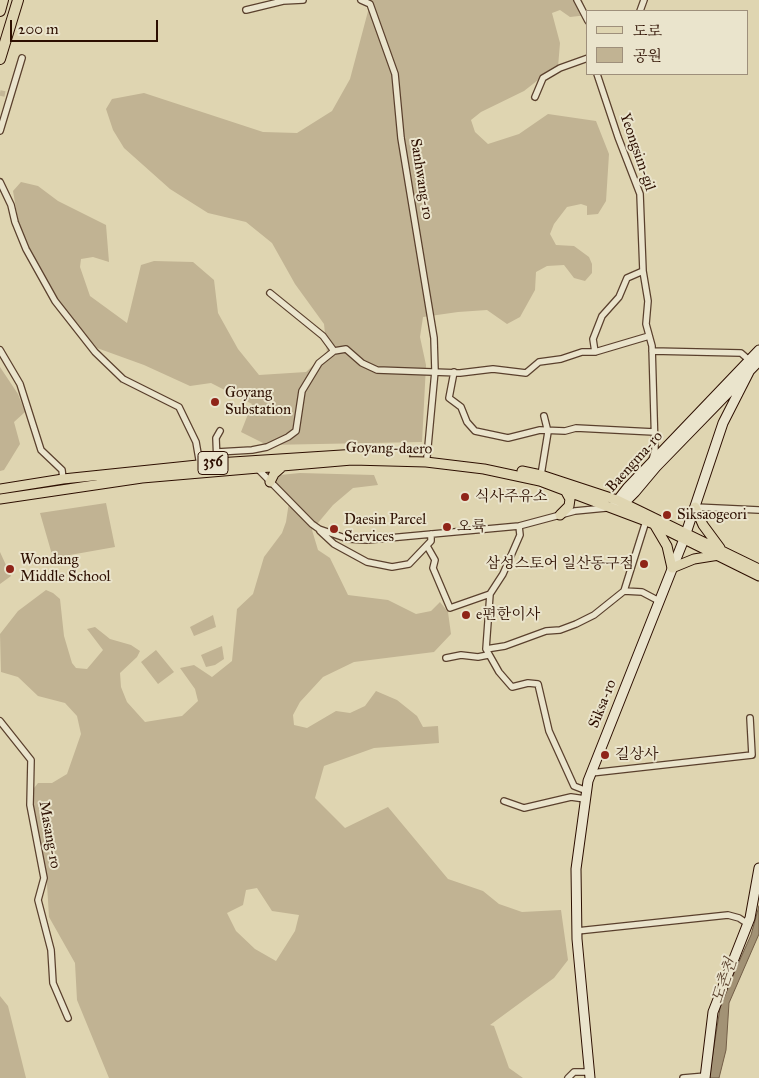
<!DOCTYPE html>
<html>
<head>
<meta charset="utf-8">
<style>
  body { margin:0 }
  #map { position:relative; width:759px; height:1078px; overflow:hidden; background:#dfd5b1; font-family:"IM FELL Great Primer","Noto Serif KR",serif }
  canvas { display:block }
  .legend { position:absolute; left:586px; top:10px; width:162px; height:65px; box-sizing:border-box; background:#eae4cc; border:1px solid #9e8f7b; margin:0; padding:6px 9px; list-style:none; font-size:15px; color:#2d0f01 }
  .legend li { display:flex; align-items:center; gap:10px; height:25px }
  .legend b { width:25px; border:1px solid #9e8f7b }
  .scale { position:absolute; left:10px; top:20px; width:148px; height:22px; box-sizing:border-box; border:2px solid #2d0f01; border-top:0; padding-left:6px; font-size:15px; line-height:18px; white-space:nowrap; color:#2d0f01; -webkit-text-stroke:4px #eae4cc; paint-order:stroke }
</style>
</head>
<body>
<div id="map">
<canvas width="759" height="1078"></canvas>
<ul class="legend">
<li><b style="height:6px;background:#dfd5b1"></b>도로</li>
<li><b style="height:14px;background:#c1b393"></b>공원</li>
</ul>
<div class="scale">200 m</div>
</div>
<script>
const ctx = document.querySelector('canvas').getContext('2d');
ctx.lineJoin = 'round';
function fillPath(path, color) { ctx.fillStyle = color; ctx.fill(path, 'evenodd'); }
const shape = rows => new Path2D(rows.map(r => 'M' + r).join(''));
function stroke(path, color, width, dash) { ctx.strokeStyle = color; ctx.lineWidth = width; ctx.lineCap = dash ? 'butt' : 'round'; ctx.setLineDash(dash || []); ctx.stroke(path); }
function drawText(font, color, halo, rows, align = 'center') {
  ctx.font = font + ' "IM FELL Great Primer","Noto Serif KR",serif'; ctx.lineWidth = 4; ctx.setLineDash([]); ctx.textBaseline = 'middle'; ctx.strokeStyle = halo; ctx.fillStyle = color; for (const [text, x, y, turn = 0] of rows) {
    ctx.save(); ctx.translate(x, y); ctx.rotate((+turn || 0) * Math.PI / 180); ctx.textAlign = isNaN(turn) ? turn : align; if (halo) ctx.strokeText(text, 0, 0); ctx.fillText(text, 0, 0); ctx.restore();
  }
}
fillPath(shape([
  [371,0,582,0,588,15,570,17,560,10,552,13,560,43,558,67,547,73,524,91,481,112,471,120,475,132,488,144,519,134,548,114,596,121,609,154,606,201,598,214,587,215,587,206,581,204,567,207,554,224,550,234,556,245,574,246,589,257,592,264,592,273,585,281,574,278,564,265,547,266,536,272,535,290,520,317,507,324,487,310,458,312,423,317,420,337,426,365,422,442,267,445,241,432,252,404,211,383,190,386,144,365,97,348,57,298,20,232,13,191,21,182,38,186,58,201,106,225,109,262,93,257,81,259,80,267,90,296,127,323,141,265,154,261,193,262,214,280,218,313,238,349,259,375,306,372,327,353,324,324,295,284,272,243,246,222,208,213,170,189,124,148,113,130,106,109,112,99,144,93,263,132,297,133,332,111,350,79],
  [0,367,18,394,25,412,14,422,20,444,4,470,0,471],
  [300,473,374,475,378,485,353,488,333,505,312,530,318,550,330,558,348,595,388,600,416,614,431,611,440,602,448,612,451,634,434,652,354,662,323,677,300,702,293,715,294,725,307,728,336,711,350,713,365,706,376,691,397,700,417,716,423,727,438,726,439,743,374,748,324,766,315,798,345,828,388,807,448,879,483,891,499,904,522,912,561,910,568,960,554,978,490,1025,494,1026,509,1068,523,1078,109,1078,77,1000,75,963,49,917,47,884,31,792,38,783,52,783,67,774,81,734,77,716,65,703,38,696,18,677,1,672,0,634,18,611,46,590,53,593,60,599,64,636,72,663,76,668,87,669,103,650,87,629,95,627,110,639,131,645,140,651,137,657,120,673,121,687,127,702,145,722,182,716,198,701,195,689,180,668,194,665,212,677,232,661,237,609,253,594,264,557,282,533,286,522,289,502,276,485,277,480,280,475],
  [257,888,272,911,299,915,295,931,276,961,255,949,236,931,227,913,243,905,246,890],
  [106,503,115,547,53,558,40,513],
  [0,552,11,576,0,584],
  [213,615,216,627,194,636,190,627],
  [222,646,224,659,215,665,206,667,201,655],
  [156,650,174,672,158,684,141,662],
  [0,996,8,1006,26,1078,0,1078]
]), '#c1b393');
const water = shape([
  [759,906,759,934,729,1003,726,1050,719,1078,709,1078,721,1002,751,935,759,906]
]);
fillPath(water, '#a29275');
stroke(water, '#735e47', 1);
stroke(shape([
  [0,93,5,94]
]), '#c4b797', 5.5, [5.5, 3]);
const street = shape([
  [361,0,370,4,395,74,401,138,434,338,435,371,427,457],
  [577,0,588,21],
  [246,10,283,1,303,0],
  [640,11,644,0],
  [597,74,618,137,640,194,643,271,648,301,646,324,652,346,655,450,652,460],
  [535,97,543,78,560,68,588,58],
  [0,131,22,58],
  [0,182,11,205,15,222,26,249,55,301,95,352,123,379,179,407,196,442,200,465],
  [270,293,323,336,334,351],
  [0,350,20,384,41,450,62,470,63,479],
  [652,351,741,353,749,360],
  [595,352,593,339,602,316,619,297,627,278,643,271],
  [454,372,449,398,461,407,467,422,475,431,508,438,540,430,565,431,576,428,654,432],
  [217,452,252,450,267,447,288,437,296,431,302,391,319,363,334,351,346,349,362,363,377,370,460,373,493,369,526,373,539,362,561,359,582,352,595,352,649,336],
  [217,463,216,438,220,431],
  [256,467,312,524,319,529,348,539,367,540,519,526,575,511,606,508],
  [541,475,548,432,544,416],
  [695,507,759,510],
  [519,526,520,535,503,574,490,594,486,649,499,672,512,687,528,683,538,684,549,731,574,786,587,791],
  [320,531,334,544,367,562,392,567,409,564,431,541,431,534],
  [427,546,435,560,433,568,450,608,490,594],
  [624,591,646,521],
  [486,649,505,646,546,631,560,630,576,624,594,615,624,591,642,592,659,601],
  [446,658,461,655,478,657,488,655],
  [0,721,31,760,30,805,44,878,38,900,51,950,53,983,68,1018],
  [591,773,752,755,750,718],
  [504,801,524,808,571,797,585,799],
  [577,931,728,915,739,918,748,924],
  [568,1078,574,1072,590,1072],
  [683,1078,706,1076]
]);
const secondary = shape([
  [614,505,628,487,759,350],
  [618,505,623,504,635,492,656,467,759,361],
  [590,1078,577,939,576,869,588,781,684,539,723,423,750,370,749,360],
  [705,1078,713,1012,750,918,759,868]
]);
const primary = shape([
  [522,471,541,475,617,500,759,569],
  [270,482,274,474,283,466],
  [0,489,63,479,217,463,373,453,405,455],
  [0,499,142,478,352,460,426,462,484,469,540,481,654,524,759,576],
  [695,507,703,525,720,548],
  [560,515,569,506,570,499,565,490],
  [654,524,667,546,672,568,694,559,719,555]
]);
const highway = shape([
  [0,11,3,0],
  [0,59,18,0]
]);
stroke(street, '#5a402d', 8);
stroke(secondary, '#2d0f01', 11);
stroke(primary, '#2d0f01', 11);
stroke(highway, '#2d0f01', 12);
stroke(street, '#eae4cc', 5.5);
stroke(secondary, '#eae4cc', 9);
stroke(primary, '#dfd5b1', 9);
stroke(highway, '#dfd5b1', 10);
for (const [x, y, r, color] of [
  [215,402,5,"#8f2418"],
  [465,497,5,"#8f2418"],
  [667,515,5,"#8f2418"],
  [447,527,5,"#8f2418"],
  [334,529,5,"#8f2418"],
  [644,564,5,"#8f2418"],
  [10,569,5,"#8f2418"],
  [466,615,5,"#8f2418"],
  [605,755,5,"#8f2418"]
]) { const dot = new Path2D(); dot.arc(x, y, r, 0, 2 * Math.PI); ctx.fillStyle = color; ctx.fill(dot); stroke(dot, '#eae4cc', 2); }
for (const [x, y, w] of [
  [213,463,30]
]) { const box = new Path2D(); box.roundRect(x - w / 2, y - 11.5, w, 23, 4); ctx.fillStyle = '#eae4cc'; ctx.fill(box); stroke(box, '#2d0f01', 1); }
drawText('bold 14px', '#2d0f01', null, [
  ["356",213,463]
]);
drawText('15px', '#2d0f01', '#eae4cc', [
  ["Yeongsim-gil",637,152,71],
  ["Sanhwang-ro",421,179,81],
  ["Goyang-daero",389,449,1],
  ["Baengma-ro",635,462,-48],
  ["Siksa-ro",603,704,-68],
  ["Masang-ro",49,835,80]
]);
drawText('15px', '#2d0f01', '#eae4cc', [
  ["Goyang",225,393],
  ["Substation",225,410],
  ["식사주유소",475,497],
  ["Siksaogeori",677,515],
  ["Daesin Parcel",344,520],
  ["Services",344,537],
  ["오륙",457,527],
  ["Wondang",20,560],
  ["Middle School",20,577],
  ["삼성스토어 일산동구점",634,564,"right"],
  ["e편한이사",476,615],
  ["길상사",615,755]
], 'left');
drawText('italic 16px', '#5c432f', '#eae4cc', [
  ["도촌천",725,981,-71]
]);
</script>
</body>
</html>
